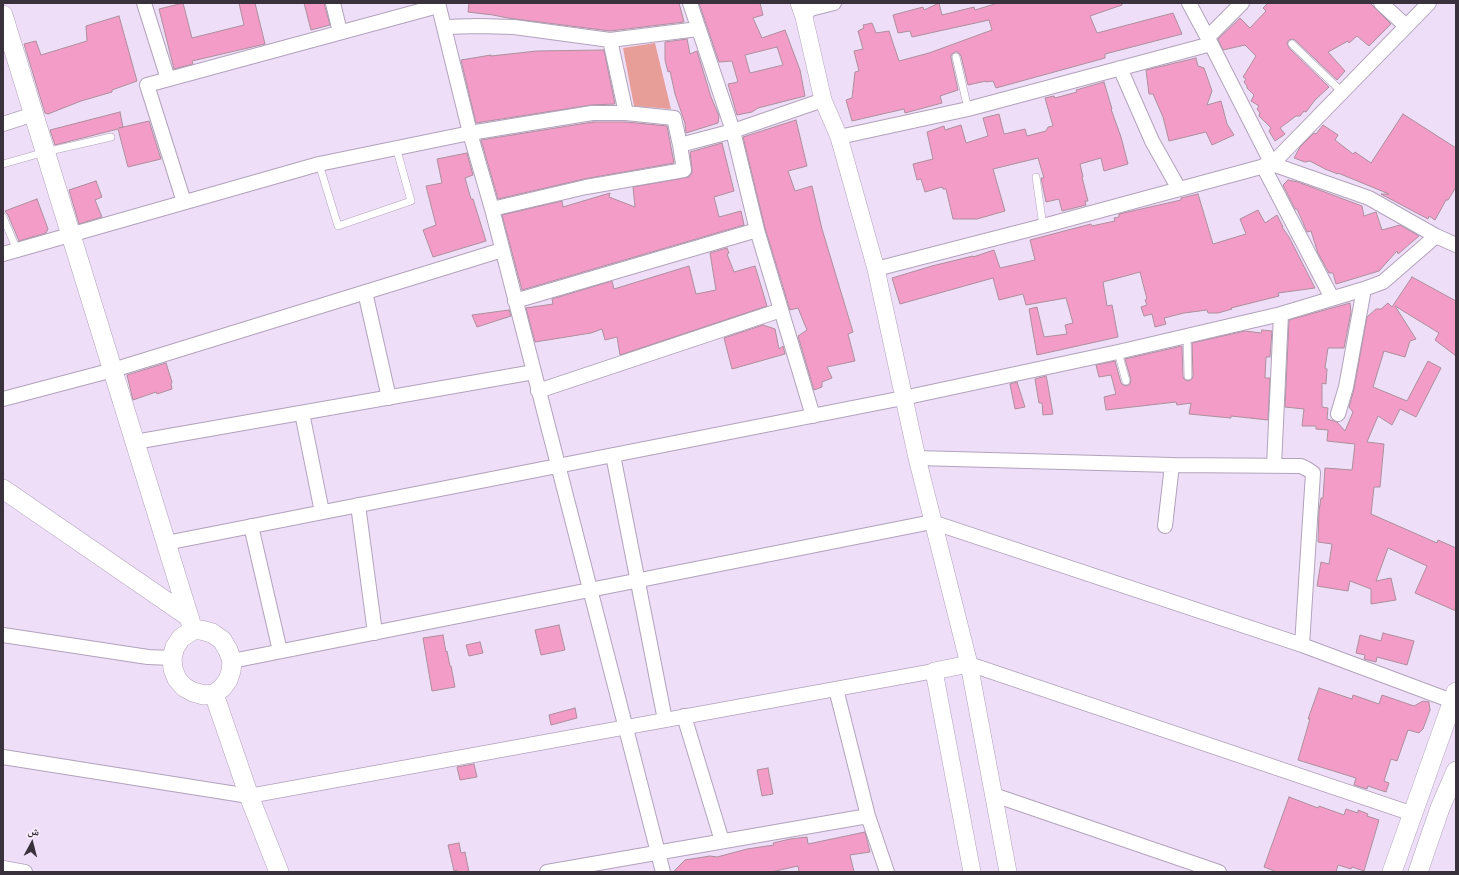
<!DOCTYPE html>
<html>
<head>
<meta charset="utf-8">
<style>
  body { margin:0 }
  #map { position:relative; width:1459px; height:875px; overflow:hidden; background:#efdef8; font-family:"Open Sans","Noto Naskh Arabic",sans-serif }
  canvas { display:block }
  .frame { position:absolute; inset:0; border:4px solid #39323c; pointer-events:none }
  .north { position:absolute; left:12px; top:823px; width:40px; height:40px; -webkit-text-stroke:3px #f8eefe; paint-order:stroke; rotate:7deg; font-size:11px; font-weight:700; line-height:16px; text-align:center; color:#39323c }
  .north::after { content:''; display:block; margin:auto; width:14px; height:18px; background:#39323c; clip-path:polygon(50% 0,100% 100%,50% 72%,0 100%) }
</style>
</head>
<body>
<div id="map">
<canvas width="1459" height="875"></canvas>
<div class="frame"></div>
<div class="north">ش</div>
</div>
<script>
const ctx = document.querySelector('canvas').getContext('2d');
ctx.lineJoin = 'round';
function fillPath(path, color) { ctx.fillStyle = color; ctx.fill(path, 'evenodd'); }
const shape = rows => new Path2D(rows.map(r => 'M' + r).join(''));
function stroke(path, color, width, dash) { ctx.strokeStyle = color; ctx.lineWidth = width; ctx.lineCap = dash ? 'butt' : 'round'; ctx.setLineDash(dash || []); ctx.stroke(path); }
fillPath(shape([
  [655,43,671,109,634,106,623,48]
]), '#e79e99');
const building = shape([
  [183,3,192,38,244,25,239,3,255,3,265,44,192,61,193,64,174,69,159,9,183,3],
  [304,3,324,3,330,25,311,30,304,3],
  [469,3,679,3,684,22,610,31,508,18,493,15,468,12,469,3],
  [699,3,760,3,763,15,753,18,762,38,785,30,800,70,805,96,758,108,752,112,737,115,728,84,738,82,732,61,719,62,699,3],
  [777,47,783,65,750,73,745,55,777,47],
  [939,3,942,15,974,7,975,10,998,3,1122,3,1122,5,1090,16,1097,33,1173,13,1182,34,1105,54,1105,58,996,88,993,81,986,82,986,81,968,85,961,56,958,52,955,52,951,55,951,58,958,90,940,96,942,103,905,113,904,109,852,121,846,100,852,98,855,72,859,71,854,51,863,49,858,31,864,28,863,25,872,23,876,33,889,31,899,61,929,53,992,30,989,20,912,37,910,31,898,33,893,15,923,7,924,10,939,3],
  [1268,3,1370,3,1391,24,1369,46,1357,36,1349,43,1348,41,1328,52,1345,71,1337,80,1295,40,1293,39,1289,40,1287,43,1289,48,1329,87,1315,100,1306,112,1304,111,1300,116,1296,116,1280,128,1285,134,1275,141,1269,131,1271,128,1259,116,1260,113,1257,109,1259,106,1251,101,1254,95,1247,88,1247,86,1244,82,1246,79,1243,77,1256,56,1245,45,1223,50,1218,39,1240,18,1250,28,1266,11,1263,8,1268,3],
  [119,16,137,81,112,90,112,92,81,101,48,114,45,113,24,44,36,41,41,55,87,41,86,26,119,16],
  [687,39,690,54,697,51,711,97,719,116,718,123,686,133,685,123,675,94,670,71,668,72,665,60,665,42,687,39],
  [604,50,615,104,591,105,476,123,461,60,491,55,491,56,537,51,604,50],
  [1196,58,1198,66,1204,68,1212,91,1207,105,1221,101,1227,124,1234,135,1212,145,1206,132,1169,141,1163,117,1153,94,1149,94,1146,70,1196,58],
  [1104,82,1112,109,1111,109,1121,137,1128,164,1104,171,1101,158,1080,164,1083,177,1082,177,1088,201,1085,201,1086,205,1062,211,1059,199,1046,202,1041,178,1044,178,1038,158,993,169,1005,211,977,219,953,219,946,189,943,189,942,187,925,192,921,179,917,180,913,164,933,159,927,132,944,126,945,130,961,125,966,143,988,136,983,118,999,114,1004,134,1025,129,1027,136,1046,131,1048,127,1053,126,1045,98,1054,96,1055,98,1077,92,1076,90,1104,82],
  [120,112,123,127,119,128,149,121,161,159,128,167,118,129,55,145,50,130,120,112],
  [1403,114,1456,148,1456,187,1448,200,1446,200,1435,220,1429,216,1428,219,1381,194,1389,194,1338,173,1338,174,1325,169,1310,161,1305,162,1294,158,1300,147,1314,133,1316,134,1323,125,1338,135,1335,140,1353,154,1355,152,1371,163,1403,114],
  [796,120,807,166,788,171,795,191,812,186,822,229,853,332,848,334,855,361,827,367,832,378,822,382,822,387,814,390,798,336,807,330,798,308,790,310,765,228,743,137,796,120],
  [593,122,626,122,667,126,674,163,584,179,498,199,481,140,593,122],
  [722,143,734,191,714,197,719,217,741,211,744,225,522,290,502,215,562,201,563,207,610,193,609,197,635,207,633,187,689,177,692,173,692,169,690,152,722,143],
  [467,153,473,175,465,178,471,199,473,199,486,241,433,257,423,230,436,225,426,186,442,183,437,159,467,153],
  [1288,180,1298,182,1362,206,1364,216,1376,212,1382,230,1400,225,1419,236,1398,254,1397,251,1379,271,1336,284,1333,273,1329,273,1318,253,1311,231,1307,232,1297,209,1295,209,1283,185,1288,180],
  [96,181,102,197,95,200,102,217,79,224,69,190,96,181],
  [1198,194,1213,244,1246,234,1240,219,1258,210,1265,223,1277,215,1283,227,1282,227,1289,237,1315,288,1278,293,1279,296,1231,308,1232,309,1218,313,1208,313,1207,310,1184,313,1164,318,1166,324,1155,327,1152,314,1144,316,1141,307,1147,305,1145,300,1147,299,1140,272,1103,282,1107,306,1112,305,1118,337,1037,355,1029,309,1037,307,1044,337,1067,334,1065,325,1073,323,1066,298,1026,305,1023,294,999,300,993,278,900,304,892,278,932,266,973,256,973,257,994,250,1000,268,1035,260,1030,240,1091,224,1092,226,1115,221,1114,218,1119,217,1119,214,1181,200,1181,198,1198,194],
  [37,199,48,229,46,233,19,241,8,215,5,211,37,199],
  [727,248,729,253,727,254,734,272,755,266,767,306,620,355,617,337,605,340,602,329,591,333,535,342,526,308,553,304,552,299,612,281,614,289,689,266,696,294,716,290,710,253,727,248],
  [1412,277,1456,301,1456,356,1435,340,1439,333,1395,306,1416,339,1410,341,1405,357,1384,351,1373,387,1407,401,1428,361,1441,368,1416,417,1400,409,1392,425,1378,416,1367,442,1384,444,1380,487,1374,487,1371,514,1437,543,1438,540,1456,548,1456,611,1415,593,1427,566,1388,548,1376,581,1391,578,1396,600,1371,604,1371,589,1350,581,1348,591,1317,586,1321,562,1329,564,1332,544,1318,542,1319,511,1321,498,1323,498,1325,468,1352,470,1355,444,1327,441,1328,430,1316,429,1316,426,1302,426,1304,409,1285,407,1289,320,1350,303,1351,312,1344,348,1328,348,1325,368,1327,369,1326,384,1322,383,1322,407,1328,408,1327,419,1337,422,1345,431,1353,412,1349,407,1354,389,1367,317,1376,309,1381,309,1388,303,1392,307,1412,277],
  [509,310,511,316,477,327,472,315,509,310],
  [763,325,775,329,779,349,783,346,785,354,732,369,724,338,763,325],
  [1262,330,1272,331,1270,357,1266,357,1265,378,1270,378,1268,420,1231,416,1231,418,1189,414,1191,403,1177,405,1176,402,1106,410,1104,397,1116,394,1111,375,1099,377,1096,365,1115,361,1121,383,1123,385,1127,386,1130,384,1131,380,1125,359,1182,346,1183,377,1185,380,1189,381,1192,379,1193,376,1192,343,1245,331,1261,333,1262,330],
  [166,363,172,382,171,384,172,389,157,394,156,392,133,400,127,375,166,363],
  [1046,376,1047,380,1053,414,1043,415,1042,403,1039,403,1035,379,1046,376],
  [1017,382,1025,407,1015,409,1010,384,1017,382],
  [559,625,565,650,541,655,535,630,559,625],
  [1383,633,1414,641,1407,665,1377,657,1376,662,1364,659,1365,655,1356,653,1360,635,1381,641,1383,633],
  [443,635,446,652,447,651,450,666,451,666,455,687,432,691,423,638,443,635],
  [480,642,483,653,469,656,466,645,480,642],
  [1319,688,1352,699,1353,695,1379,704,1382,695,1414,706,1423,701,1429,702,1430,710,1423,729,1419,733,1408,730,1397,761,1391,759,1384,781,1389,783,1386,792,1368,786,1367,789,1354,785,1356,778,1298,760,1310,719,1308,719,1319,688],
  [575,708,577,718,551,725,549,715,575,708],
  [474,764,477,777,460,780,457,767,474,764],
  [768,768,773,794,762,796,757,770,768,768],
  [1289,797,1318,808,1319,806,1344,815,1346,809,1358,813,1358,810,1368,814,1367,816,1379,820,1364,871,1352,867,1351,869,1338,865,1336,872,1277,872,1264,867,1289,797],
  [865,832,870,852,850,855,854,872,799,872,798,866,771,872,673,872,685,860,710,856,717,857,747,849,774,845,773,843,790,839,807,837,808,844,865,832],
  [459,843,461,853,465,852,469,872,457,872,457,870,454,871,448,845,459,843]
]);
fillPath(building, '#f49cc8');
stroke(building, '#ab8f9c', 1);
const service = shape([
  [1292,44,1342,92],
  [956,57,968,109],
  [3,164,45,152,111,137],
  [319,164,338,226,411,201,396,147],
  [1036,177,1043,226],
  [3,217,17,250],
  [1187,335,1188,376],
  [1118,352,1126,381]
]);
const minor = shape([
  [144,3,168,79],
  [333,3,340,32],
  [438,3,470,133,492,209,663,872],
  [690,3,733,131,757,230,813,416],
  [1189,3,1211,44,1272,164,1369,198,1436,236,1456,245],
  [1381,3,1406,26],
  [804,17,810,9,834,3],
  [444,27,478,26,514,27,610,40,698,29],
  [1208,37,1242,3],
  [610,40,626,113],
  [1120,68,1152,141,1179,189],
  [3,124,34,114],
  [839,137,968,109,1211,44],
  [1263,166,1332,298],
  [184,202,147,85,438,6],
  [492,209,586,187,684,170,680,145],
  [3,254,319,164,470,133,592,113,626,113,674,118,680,145,733,131,823,100],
  [876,269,1043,226,1272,164,1429,3],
  [365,292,389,398],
  [515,301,757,230],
  [538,391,781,310],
  [3,399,113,370,502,250],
  [302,413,322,512],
  [1338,414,1346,387,1364,289],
  [135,442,534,372],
  [613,455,665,720],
  [917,458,1172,465,1301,466,1307,469,1313,473,1302,645],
  [1274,466,1281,314],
  [358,505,375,633],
  [251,526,280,651],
  [1165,526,1172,465],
  [166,543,903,398,1118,352,1281,314,1364,289,1383,282,1436,236],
  [3,635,148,657,172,658],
  [232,661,932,522,1302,645,1452,701],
  [969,664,1413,814],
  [836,689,868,816,887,872],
  [684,716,722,841],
  [3,757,249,796,934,671],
  [994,795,1219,872],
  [3,868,25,872],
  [547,872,868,816]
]);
const tertiary = shape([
  [799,3,804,17,823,100,839,137,876,269,917,458,969,664,1008,872],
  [969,664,934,671,972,872]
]);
const secondary = shape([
  [3,15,193,630],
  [3,489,189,617],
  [193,630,201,630,212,633,222,640,228,650,232,661,231,671,228,680,222,688,214,694,204,695,193,692,184,687,177,679,173,669,172,658,175,647,181,638,193,630],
  [214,694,249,796,279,872],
  [1392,872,1456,692],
  [1418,872,1440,808,1456,771]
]);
stroke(service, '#b2a2bb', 8);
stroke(minor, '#b2a2bb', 16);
stroke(tertiary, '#b2a2bb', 18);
stroke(secondary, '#b2a2bb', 20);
stroke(service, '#fff', 7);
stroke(minor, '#fff', 14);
stroke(tertiary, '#fff', 17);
stroke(secondary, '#fff', 19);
</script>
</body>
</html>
